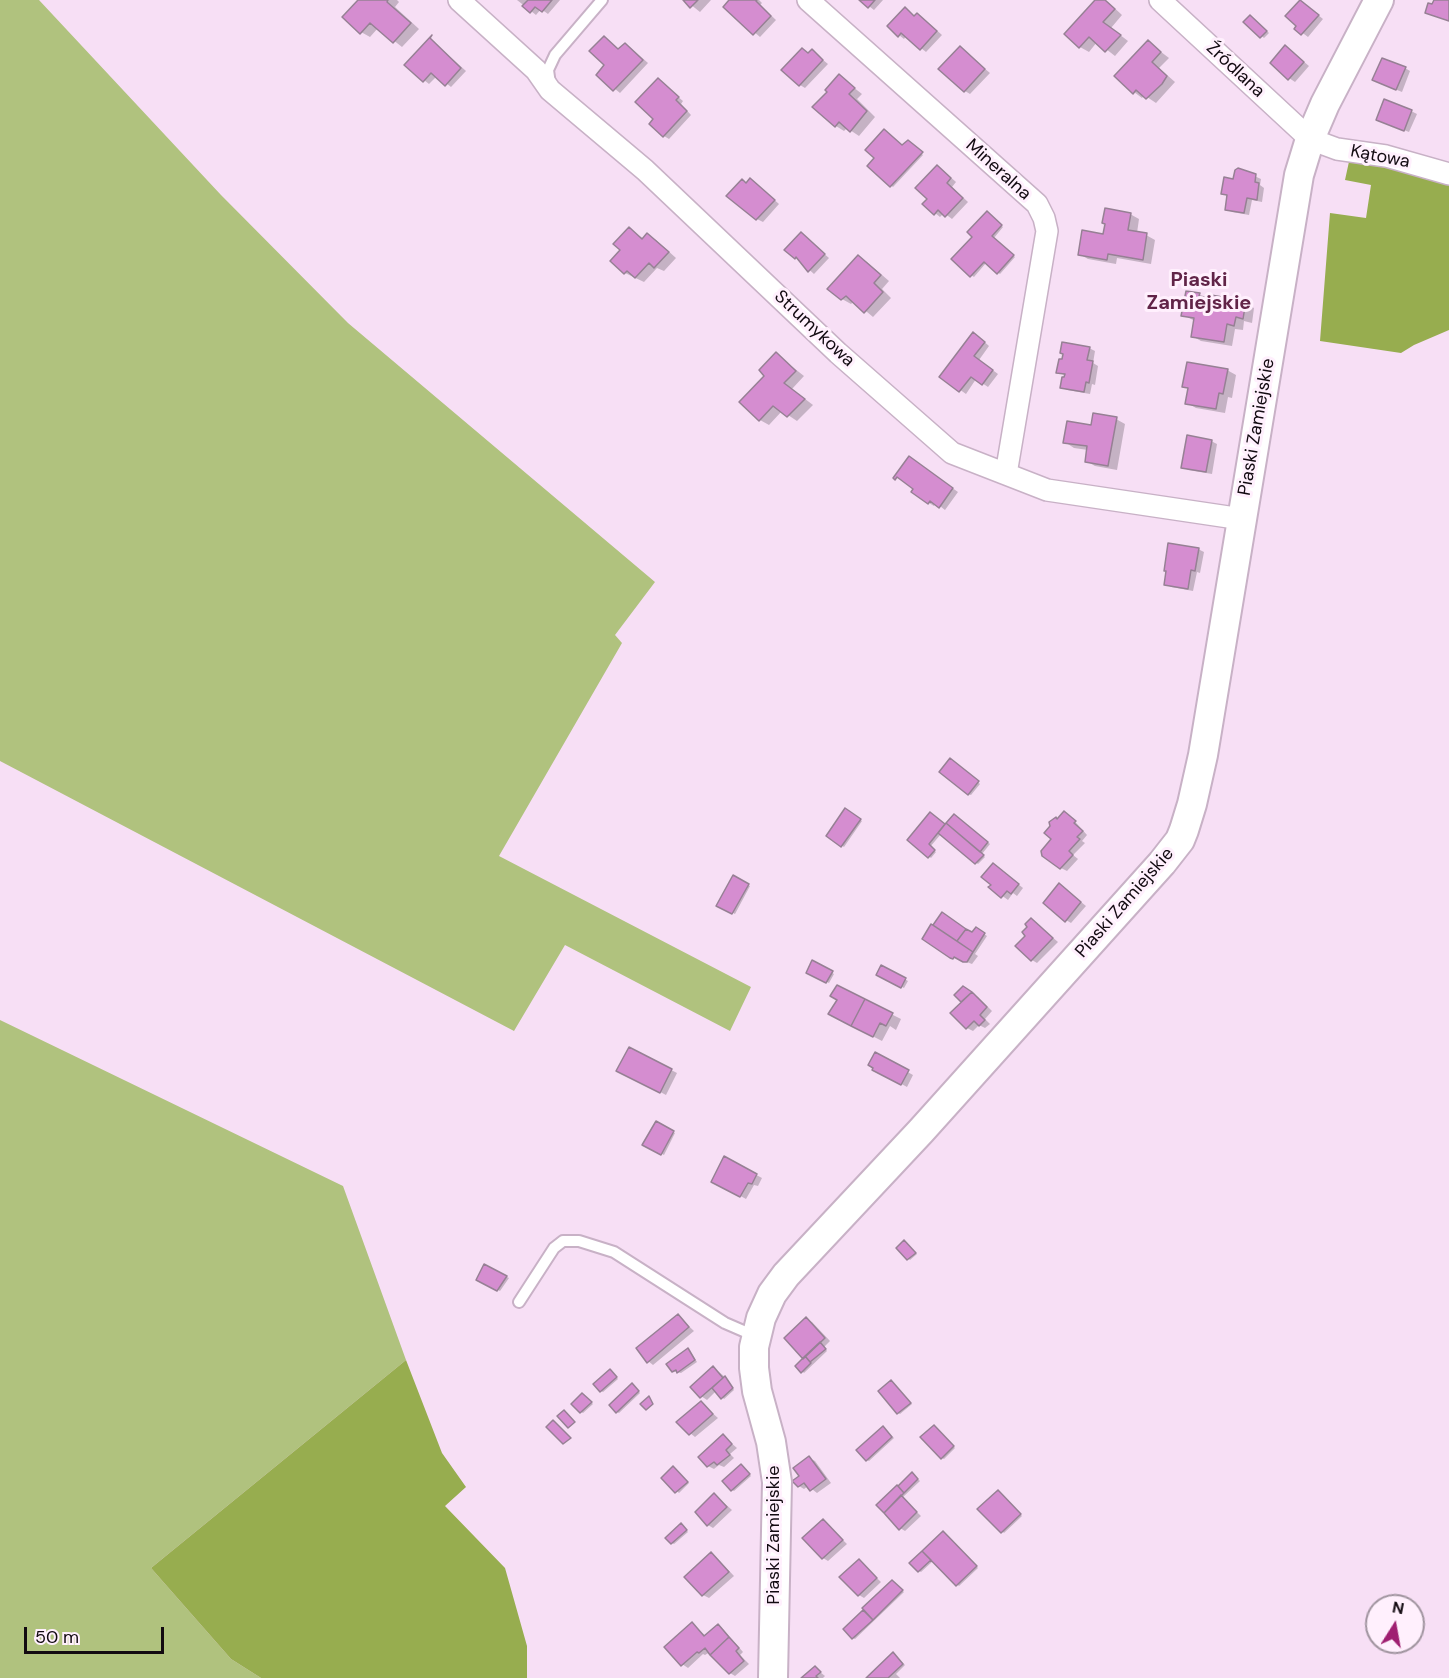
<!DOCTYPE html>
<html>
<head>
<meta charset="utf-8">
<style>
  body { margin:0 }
  #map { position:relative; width:1449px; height:1678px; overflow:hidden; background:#f7dff5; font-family:"DM Sans",sans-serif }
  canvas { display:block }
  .north { position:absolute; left:1365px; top:1594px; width:60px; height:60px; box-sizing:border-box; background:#fff0fd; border:2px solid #a0949f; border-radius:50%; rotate:11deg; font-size:16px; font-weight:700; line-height:24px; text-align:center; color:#120a11 }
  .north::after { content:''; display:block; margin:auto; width:21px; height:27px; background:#9f1f71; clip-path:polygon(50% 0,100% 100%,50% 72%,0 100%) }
  .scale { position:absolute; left:24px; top:1627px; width:140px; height:27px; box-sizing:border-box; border:3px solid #120a11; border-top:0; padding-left:8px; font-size:18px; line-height:21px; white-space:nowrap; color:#120a11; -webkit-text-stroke:4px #fff0fd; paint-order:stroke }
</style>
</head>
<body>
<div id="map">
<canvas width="1449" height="1678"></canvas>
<div class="north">N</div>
<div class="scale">50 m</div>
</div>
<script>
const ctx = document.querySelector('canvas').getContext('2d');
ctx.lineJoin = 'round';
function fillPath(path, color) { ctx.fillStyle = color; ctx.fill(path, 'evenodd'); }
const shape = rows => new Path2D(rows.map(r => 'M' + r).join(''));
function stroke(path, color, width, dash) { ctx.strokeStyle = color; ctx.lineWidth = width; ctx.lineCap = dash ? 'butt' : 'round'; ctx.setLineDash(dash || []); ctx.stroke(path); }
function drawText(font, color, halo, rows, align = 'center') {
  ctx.font = font + ' "DM Sans",sans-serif'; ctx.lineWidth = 6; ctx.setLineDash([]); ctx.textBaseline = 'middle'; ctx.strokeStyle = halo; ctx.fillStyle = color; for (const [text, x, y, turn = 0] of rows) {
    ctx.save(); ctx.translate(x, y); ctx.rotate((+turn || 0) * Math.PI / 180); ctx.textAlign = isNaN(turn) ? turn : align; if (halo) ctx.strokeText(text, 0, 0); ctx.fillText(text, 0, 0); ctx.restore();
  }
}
fillPath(shape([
  [0,0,39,0,221,195,348,323,655,582,615,635,622,643,499,856,751,987,730,1031,565,945,514,1031,0,761],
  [0,1020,343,1186,406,1360,151,1568,231,1659,261,1678,0,1678]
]), '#b0c27e');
fillPath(shape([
  [1350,157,1449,180,1449,330,1414,345,1401,353,1320,341,1330,213,1366,218,1371,185,1345,180],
  [406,1360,442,1453,466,1487,445,1506,505,1568,527,1646,527,1678,261,1678,231,1659,151,1568]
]), '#97ad4f');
fillPath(shape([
  [360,0,397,0,399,2,395,7,419,29,402,47,378,28,370,37,361,32],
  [517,0,560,0,548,14,541,9,536,15],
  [685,0,711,0,700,12],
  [731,0,759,0,762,3,760,5,776,20,760,37,725,7],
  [861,0,883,0,874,10],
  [1097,0,1108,2,1122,15,1111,28,1128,41,1115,56,1097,42,1089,52,1080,47],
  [1301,1,1323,19,1308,37,1296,28],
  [905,9,916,17,918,15,923,18,942,35,926,52,906,36,904,39,899,35],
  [1253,18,1269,33,1264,38,1245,22],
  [604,38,620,50,625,45,631,48,648,63,620,93,598,75,606,65],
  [430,39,466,71,451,87,437,76,429,84,424,80],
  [1148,42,1169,58,1159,68,1175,82,1156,103,1144,95,1142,98,1134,92],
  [960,48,990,73,970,94,965,91],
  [812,51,828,64,805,88,800,85],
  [1291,51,1309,66,1295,82,1289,78],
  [1405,68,1410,71,1402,92,1380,83],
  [839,76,862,94,857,99,875,117,859,136,847,128,844,131,836,126,814,107,829,92],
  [658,80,683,101,681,104,691,115,669,139,664,136,655,119],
  [1411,111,1417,114,1409,132,1383,122],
  [910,143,923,155,893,187,869,166],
  [938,166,956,182,952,187,968,202,952,219,944,213,940,217,924,204,929,199],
  [1250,174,1261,179,1260,185,1264,188,1262,202,1252,200,1249,215,1232,212,1226,209,1228,197,1223,193],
  [751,179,779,204,763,222,757,219,747,184],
  [989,214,1003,227,994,238,1015,257,1000,274,986,263,974,277,971,275,974,237],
  [1130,214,1139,219,1137,233,1146,235,1155,240,1151,264,1117,258,1116,264,1088,259,1079,254],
  [629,229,644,239,647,235,656,240,676,258,664,271,657,268,644,282,625,273,622,250],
  [801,234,829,258,814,274,786,249],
  [858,257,867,262,889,281,882,289,891,298,873,317,854,301,851,304,842,299],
  [1199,295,1206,299,1245,303,1254,308,1252,323,1244,321,1243,330,1235,329,1232,346,1201,341,1192,336,1195,321,1183,315],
  [979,337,989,346,979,360,998,374,988,387,976,379,966,394,942,377],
  [1089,348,1095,351,1093,363,1098,366,1095,385,1092,384,1090,394,1067,390,1061,387,1066,376,1058,372,1064,354],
  [776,354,804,376,792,389,813,405,797,421,782,411,769,425,760,420,766,376],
  [1227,370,1236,375,1232,398,1228,397,1225,413,1196,408,1187,403,1189,389,1184,386],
  [1116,419,1125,424,1117,470,1095,466,1086,461,1088,450,1074,448,1065,442,1092,427],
  [1211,441,1217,444,1212,474,1188,470,1183,467],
  [914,461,958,492,945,510,936,503,934,506,929,503],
  [1198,549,1204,552,1200,573,1197,572,1193,591,1171,587,1165,584],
  [952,761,980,784,971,795,968,794],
  [846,810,862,821,844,847,828,835],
  [931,813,947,825,957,817,990,844,982,854,985,857,978,864,941,834,930,847,936,852,931,858,909,839],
  [1070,816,1087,835,1082,841,1085,843,1073,855,1078,859,1067,871,1061,868,1054,839,1058,820],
  [998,868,1023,888,1017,896,1013,893,1008,900,990,887],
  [734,877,750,886,735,914,718,905],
  [1065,889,1086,906,1071,923,1066,920],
  [1032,920,1058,942,1037,963,1032,960,1027,936],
  [941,929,972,934,976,929,987,936,975,954,978,956,972,964,951,956,940,931],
  [813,962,834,974,829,983,808,972],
  [882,967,908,981,904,988,878,974],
  [837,987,901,1019,896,1030,890,1026,882,1041,839,1019],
  [964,988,978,997,992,1011,985,1019,990,1024,985,1028,979,1025,973,1031,967,1028,964,1002,957,995],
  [630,1049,677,1073,666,1095,624,1073],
  [875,1054,913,1075,907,1087,874,1069],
  [656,1123,675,1133,664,1155,644,1144],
  [725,1158,762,1178,758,1186,754,1185,746,1199,713,1181],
  [907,1244,917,1254,910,1260,898,1248],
  [485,1266,509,1278,500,1291,478,1279],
  [678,1316,694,1331,653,1365,648,1361],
  [806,1319,812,1322,830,1341,824,1347,827,1351,804,1373,802,1371],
  [690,1351,697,1362,681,1373,673,1371],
  [713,1367,725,1377,734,1390,724,1399,716,1391,707,1400,701,1396],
  [612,1372,618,1379,603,1392,601,1391],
  [892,1382,912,1404,900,1414,898,1413],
  [634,1386,640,1393,619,1413,617,1412],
  [585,1396,593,1404,583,1413,581,1412],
  [701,1403,718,1418,695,1437,690,1433],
  [936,1428,955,1448,944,1459,942,1458],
  [885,1429,894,1438,869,1461,867,1460],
  [723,1436,737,1448,730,1454,734,1458,724,1467,719,1465,714,1469,708,1466],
  [809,1458,815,1461,831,1483,817,1493,808,1486,804,1489,799,1486],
  [743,1467,751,1476,734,1491,732,1490],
  [676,1470,689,1483,679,1493,663,1478],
  [912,1474,920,1481,902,1498,921,1516,905,1531,900,1528,879,1505],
  [1000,1493,1022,1516,1004,1533,980,1509],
  [715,1495,732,1510,713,1528,708,1525],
  [823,1521,847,1544,828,1561,823,1558],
  [683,1526,688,1532,674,1544,672,1543],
  [946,1534,978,1568,959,1586,933,1561,921,1572,919,1571],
  [711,1554,716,1557,734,1576,709,1598,703,1595,686,1577],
  [859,1561,881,1582,864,1598,859,1595],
  [892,1582,904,1592,855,1639,853,1638,845,1629],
  [692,1624,706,1636,718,1625,723,1629,743,1652,740,1655,749,1664,735,1676,730,1673,710,1652,705,1655,703,1654,688,1668,682,1664],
  [895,1655,905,1665,896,1674,900,1678,868,1678],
  [815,1668,825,1676,823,1678,803,1678]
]), '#0003');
const building = shape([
  [358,0,388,0,387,2,411,23,393,43,370,23,360,34,342,17,358,0],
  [528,0,552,0,542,12,535,7,530,13,522,6,528,0],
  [683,0,698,0,690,8,683,0],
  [729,0,757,0,756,1,771,16,753,35,723,7,729,0],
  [859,0,875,0,868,8,859,0],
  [1095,0,1105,0,1115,9,1103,22,1121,35,1105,52,1089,37,1079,48,1064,34,1095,0],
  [1300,0,1319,15,1301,35,1294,29,1296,26,1285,16,1300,0],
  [1434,0,1449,0,1449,21,1425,13,1428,3,1432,4,1434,0],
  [905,7,914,16,917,13,937,31,920,50,901,33,898,37,887,26,905,7],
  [1250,15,1267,31,1260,38,1243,22,1250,15],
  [432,35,430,38,461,68,445,86,431,73,423,82,404,65,432,35],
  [604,36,618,49,625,43,643,60,613,91,596,75,604,65,589,51,604,36],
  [1148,40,1161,52,1152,62,1167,76,1162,84,1146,99,1136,90,1133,94,1114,76,1148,40],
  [1285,45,1304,62,1288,80,1270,63,1285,45],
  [960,46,985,69,964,92,938,69,960,46],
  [802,48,808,53,812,49,823,60,799,86,781,70,802,48],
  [1382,58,1406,67,1396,90,1372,80,1382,58],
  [839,74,855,88,849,94,867,111,850,132,839,122,835,127,812,107,827,92,825,90,839,74],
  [658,78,679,97,676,100,687,111,663,137,649,124,653,119,635,102,658,78],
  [1384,99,1412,110,1404,131,1376,120,1384,99],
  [884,129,902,145,908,140,923,152,890,187,867,166,874,158,865,150,884,129],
  [937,165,951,178,947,183,963,198,945,217,938,210,934,215,922,204,927,199,915,188,937,165],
  [1238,168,1256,174,1255,182,1259,183,1257,200,1247,198,1244,213,1225,210,1227,195,1221,194,1224,177,1233,179,1235,170,1238,168],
  [750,178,775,200,756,220,726,196,742,179,746,183,750,178],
  [1105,208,1131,213,1128,230,1147,233,1143,260,1108,254,1107,260,1078,255,1082,230,1103,234,1105,224,1102,223,1105,208],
  [987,211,1002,225,992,236,1014,255,997,274,984,262,970,277,951,259,972,237,967,232,987,211],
  [629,227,642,239,647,233,669,252,654,268,649,263,635,278,627,271,624,274,610,261,620,250,613,244,629,227],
  [801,232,825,254,808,272,796,257,795,259,784,250,801,232],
  [858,255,881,275,874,283,883,292,864,313,846,296,841,300,827,289,858,255],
  [1186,291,1200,293,1199,296,1210,298,1211,295,1246,301,1243,319,1236,317,1234,326,1227,324,1224,342,1191,337,1194,318,1181,316,1186,291],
  [973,332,985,342,974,356,993,370,982,385,971,377,959,392,939,377,973,332],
  [1062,342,1090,347,1087,360,1093,361,1089,383,1086,382,1084,392,1060,388,1062,377,1064,377,1065,374,1056,373,1059,359,1062,359,1063,354,1060,353,1062,342],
  [776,352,796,371,784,383,805,399,787,417,773,406,759,421,739,402,764,376,759,370,776,352],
  [1187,362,1228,369,1223,394,1219,393,1216,409,1185,404,1188,388,1182,387,1187,362],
  [1093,413,1117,417,1108,466,1085,462,1087,446,1063,443,1067,421,1091,425,1093,413],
  [1187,435,1212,440,1206,472,1181,468,1187,435],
  [909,456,953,488,939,508,930,501,928,504,911,492,913,489,897,477,895,480,893,478,909,456],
  [1168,543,1199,548,1195,571,1191,570,1188,589,1164,585,1166,571,1164,571,1168,543],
  [950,758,979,781,968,795,939,772,950,758],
  [845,808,861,819,841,847,826,836,845,808],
  [1064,811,1076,821,1074,823,1083,831,1077,837,1080,839,1069,851,1073,855,1060,869,1042,856,1041,851,1051,839,1044,833,1050,826,1049,822,1056,817,1057,819,1064,811],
  [930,812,945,824,929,844,935,850,928,858,907,840,930,812],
  [954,814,988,842,980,852,946,823,954,814],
  [946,823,984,855,975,864,938,833,946,823],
  [993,863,1019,884,1011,894,1007,891,1001,898,988,887,991,885,981,877,993,863],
  [733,875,749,884,732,914,716,906,733,875],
  [1059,883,1081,902,1065,922,1043,903,1059,883],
  [942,912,966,929,957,941,933,925,942,912],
  [1031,918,1053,938,1031,961,1015,946,1025,936,1022,932,1027,927,1025,924,1031,918],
  [931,924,973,952,967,962,963,962,954,957,953,959,950,958,922,939,931,924],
  [976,927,985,933,973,952,957,941,966,929,972,932,976,927],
  [812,960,833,971,826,983,806,973,812,960],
  [881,965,906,978,901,988,876,975,881,965],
  [837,985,865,999,851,1026,828,1014,837,1000,830,996,837,985],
  [963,986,972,992,961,1002,954,995,963,986],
  [972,992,987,1007,980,1015,985,1020,979,1026,974,1021,966,1029,950,1013,972,992],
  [865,999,893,1013,886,1026,880,1023,873,1037,851,1026,865,999],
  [629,1047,672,1069,660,1093,616,1071,629,1047],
  [875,1052,909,1070,901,1085,872,1070,873,1068,868,1065,875,1052],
  [656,1121,674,1131,661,1155,642,1145,656,1121],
  [724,1156,757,1174,752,1184,748,1183,740,1197,711,1182,724,1156],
  [904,1240,916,1253,907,1260,896,1248,904,1240],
  [484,1264,507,1276,497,1291,476,1280,484,1264],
  [678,1314,689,1327,647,1363,636,1348,678,1314],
  [806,1317,825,1338,803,1359,784,1338,806,1317],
  [820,1342,826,1349,810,1362,805,1356,820,1342],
  [688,1348,695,1360,677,1373,676,1370,672,1372,666,1364,688,1348],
  [805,1356,811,1363,801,1373,795,1366,805,1356],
  [713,1366,723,1378,700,1398,690,1387,713,1366],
  [610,1369,617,1377,600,1392,593,1384,610,1369],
  [725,1376,733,1388,721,1399,712,1388,725,1376],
  [891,1380,911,1403,897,1414,878,1391,891,1380],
  [632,1383,639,1391,616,1413,609,1405,632,1383],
  [582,1393,592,1402,580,1413,571,1404,582,1393],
  [649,1396,653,1404,646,1410,640,1404,649,1396],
  [701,1401,713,1414,689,1435,676,1422,701,1401],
  [564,1410,575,1422,568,1428,557,1416,564,1410],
  [553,1420,571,1438,563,1444,546,1427,553,1420],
  [934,1425,954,1446,941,1459,920,1437,934,1425],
  [883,1426,892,1437,866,1461,856,1450,883,1426],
  [723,1434,732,1444,726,1450,730,1455,717,1465,714,1462,707,1467,698,1457,723,1434],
  [809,1456,826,1479,810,1491,804,1483,798,1487,792,1481,799,1476,793,1468,809,1456],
  [741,1464,750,1474,731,1491,722,1481,741,1464],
  [673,1466,688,1482,675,1493,661,1478,673,1466],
  [912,1472,918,1479,904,1493,898,1486,912,1472],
  [897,1485,904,1493,884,1513,876,1505,897,1485],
  [998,1490,1021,1514,1001,1533,977,1509,998,1490],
  [714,1493,727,1507,707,1526,695,1512,714,1493],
  [901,1495,917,1512,899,1530,884,1513,901,1495],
  [823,1519,843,1540,822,1559,802,1538,823,1519],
  [681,1523,687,1530,671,1544,665,1538,681,1523],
  [943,1531,977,1566,956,1586,922,1551,943,1531],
  [922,1551,931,1560,918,1572,909,1563,922,1551],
  [711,1552,729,1572,702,1596,684,1577,711,1552],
  [859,1559,877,1578,858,1596,839,1577,859,1559],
  [892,1580,903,1590,873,1620,862,1608,892,1580],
  [863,1610,873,1620,852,1639,843,1629,863,1610],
  [692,1622,704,1636,718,1624,729,1637,710,1655,705,1648,699,1653,697,1652,681,1666,664,1647,692,1622],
  [729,1637,739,1648,736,1651,744,1661,729,1674,710,1655,729,1637],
  [893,1652,903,1664,888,1678,866,1678,893,1652],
  [815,1666,821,1672,816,1676,818,1678,801,1678,815,1666]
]);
fillPath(building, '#d58dd0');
stroke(building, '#968094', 1.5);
const lane = shape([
  [550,84,548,70,555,55,602,0],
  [519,1302,554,1248,563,1241,579,1241,614,1252,725,1323,755,1336]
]);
const street = shape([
  [459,0,536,70,550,90,645,170,838,353,952,453,1047,490,1242,519],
  [808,0,1037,204,1044,218,1047,231,1006,474],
  [1160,0,1310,139,1337,149,1386,156,1449,174]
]);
const secondary = shape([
  [773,1678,777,1482,771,1442,757,1391,754,1368,754,1347,761,1318,772,1294,786,1275,921,1131,1162,863,1180,840,1184,830,1192,804,1203,755,1299,175,1310,139,1325,104,1379,0]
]);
stroke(lane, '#c8b1c6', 14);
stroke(street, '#c8b1c6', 24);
stroke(secondary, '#c8b1c6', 32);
stroke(lane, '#fff', 10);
stroke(street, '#fff', 21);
stroke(secondary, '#fff', 28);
drawText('18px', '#120a11', '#fff0fd', [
  ["Źródlana",1235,70,43],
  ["Kątowa",1380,157,11],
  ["Mineralna",998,170,42],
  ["Strumykowa",814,329,43],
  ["Piaski Zamiejskie",1257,427,-80],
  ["Piaski Zamiejskie",1125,903,-49],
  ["Piaski Zamiejskie",774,1535,-90]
]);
drawText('bold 20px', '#612448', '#fff0fd', [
  ["Piaski",1199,281],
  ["Zamiejskie",1199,304]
]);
</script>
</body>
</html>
